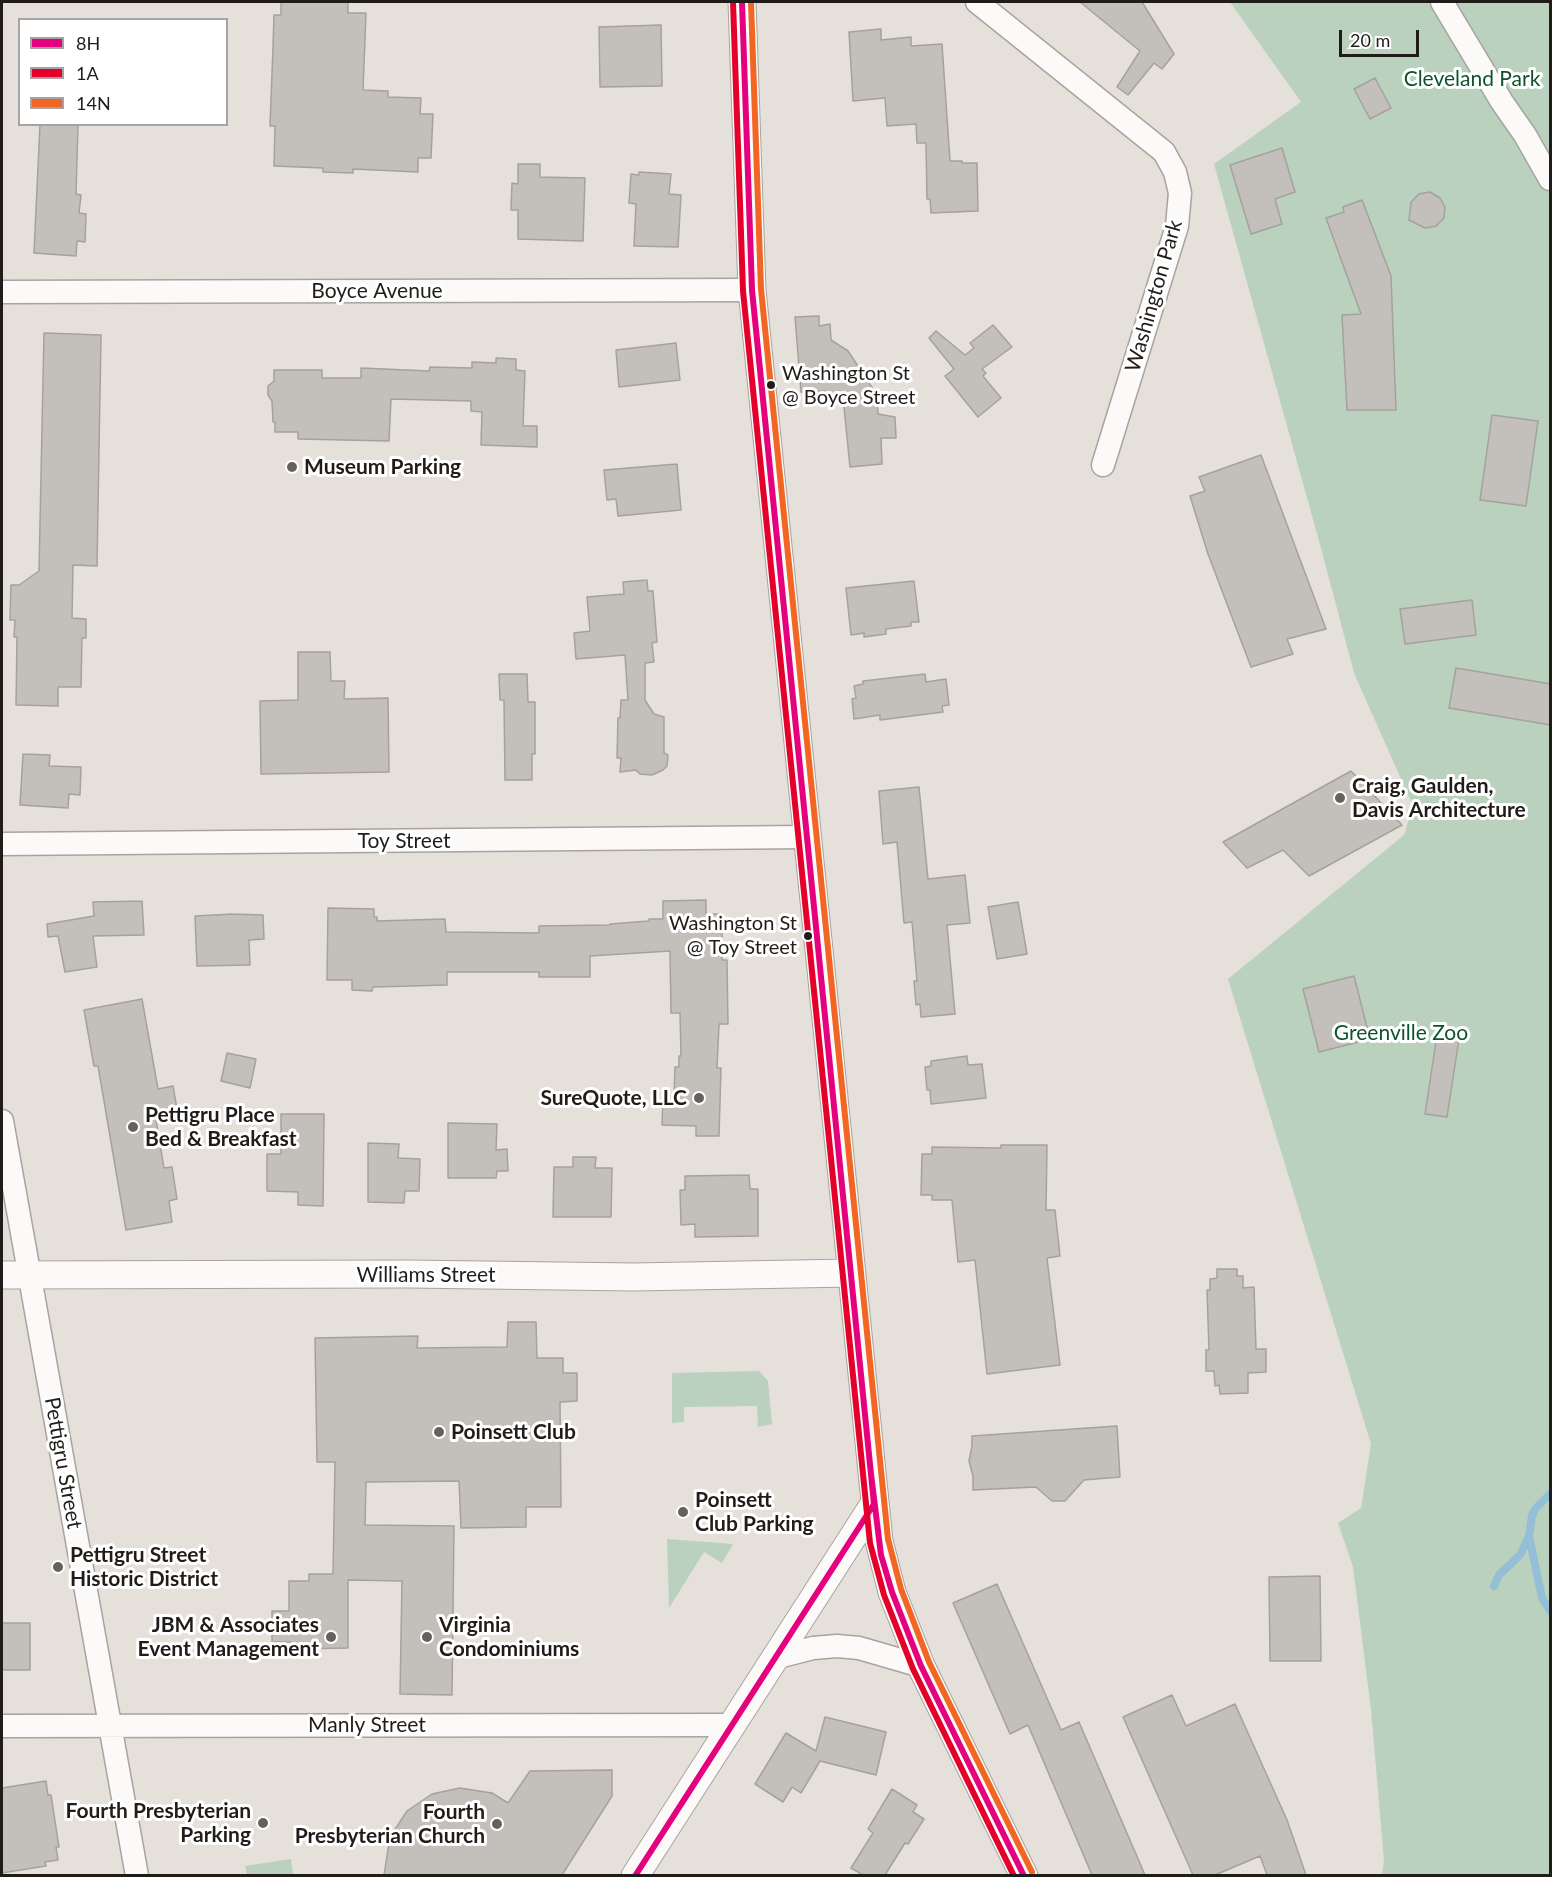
<!DOCTYPE html>
<html>
<head>
<meta charset="utf-8">
<style>
  body { margin:0 }
  #map { position:relative; width:1552px; height:1877px; overflow:hidden; background:#e5e0da; font-family:Lato,sans-serif }
  canvas { display:block }
  .frame { position:absolute; inset:0; border:3px solid #201c19; pointer-events:none }
  .legend { position:absolute; left:18px; top:18px; width:210px; height:108px; box-sizing:border-box; background:#fff; border:2px solid #a6a4a3; margin:0; padding:8px 10px; list-style:none; font-size:18px; color:#201c19 }
  .legend li { display:flex; align-items:center; gap:12px; height:30px }
  .legend b { width:30px; border:2px solid #a6a4a3 }
  .scale { position:absolute; left:1339px; top:30px; width:80px; height:27px; box-sizing:border-box; border:3px solid #201c19; border-top:0; padding-left:8px; font-size:18px; line-height:21px; white-space:nowrap; color:#201c19; -webkit-text-stroke:4px #fff; paint-order:stroke }
</style>
</head>
<body>
<div id="map">
<canvas width="1552" height="1877"></canvas>
<div class="frame"></div>
<ul class="legend">
<li><b style="height:8px;background:#e5007d"></b>8H</li>
<li><b style="height:8px;background:#e4002b"></b>1A</li>
<li><b style="height:8px;background:#f26522"></b>14N</li>
</ul>
<div class="scale">20 m</div>
</div>
<script>
const ctx = document.querySelector('canvas').getContext('2d');
ctx.lineJoin = 'round';
function fillPath(path, color) { ctx.fillStyle = color; ctx.fill(path, 'evenodd'); }
const shape = rows => new Path2D(rows.map(r => 'M' + r).join(''));
function stroke(path, color, width, dash) { ctx.strokeStyle = color; ctx.lineWidth = width; ctx.lineCap = dash ? 'butt' : 'round'; ctx.setLineDash(dash || []); ctx.stroke(path); }
function drawText(font, color, halo, rows, align = 'center') {
  ctx.font = font + ' Lato,sans-serif'; ctx.lineWidth = 6; ctx.setLineDash([]); ctx.textBaseline = 'middle'; ctx.strokeStyle = halo; ctx.fillStyle = color; for (const [text, x, y, turn = 0] of rows) {
    ctx.save(); ctx.translate(x, y); ctx.rotate((+turn || 0) * Math.PI / 180); ctx.textAlign = isNaN(turn) ? turn : align; if (halo) ctx.strokeText(text, 0, 0); ctx.fillText(text, 0, 0); ctx.restore();
  }
}
fillPath(shape([
  [1230,2,1550,2,1550,1875,1382,1875,1384,1860,1371,1710,1353,1567,1338,1523,1361,1508,1371,1444,1228,979,1404,835,1413,806,1354,673,1321,548,1214,164,1301,102],
  [759,1371,768,1381,772,1424,758,1427,757,1406,684,1407,684,1422,672,1423,672,1373],
  [667,1539,733,1544,722,1563,704,1552,669,1608],
  [291,1859,293,1875,247,1875,245,1866]
]), '#bad1bd');
stroke(shape([
  [1550,1494,1535,1509,1532,1516,1529,1536,1542,1598,1550,1611],
  [1494,1586,1499,1575,1520,1555,1529,1536]
]), '#95bfd6', 8);
const building = shape([
  [281,2,348,2,348,13,366,13,363,90,388,91,388,97,421,98,420,114,433,114,431,158,418,158,418,172,353,169,353,173,323,172,323,168,274,166,275,126,270,126,273,47,274,15,281,15,281,2],
  [1080,2,1142,2,1174,54,1162,69,1154,63,1128,95,1117,87,1140,51,1080,2],
  [661,25,662,86,600,87,599,27,661,25],
  [881,29,881,40,911,37,911,46,942,44,950,161,962,161,962,163,977,163,978,211,931,213,930,199,927,199,926,143,917,143,916,124,887,126,885,98,853,101,849,32,881,29],
  [1375,78,1391,108,1370,119,1354,89,1375,78],
  [40,124,78,124,76,194,81,195,79,213,86,214,85,242,77,241,76,256,34,253,40,124],
  [1282,148,1295,192,1275,199,1282,224,1251,234,1230,165,1282,148],
  [518,164,540,164,540,177,585,178,583,241,518,239,518,210,511,210,512,183,518,184,518,164],
  [639,172,671,174,669,194,681,195,678,247,634,246,636,204,629,203,631,174,639,175,639,172],
  [1430,192,1440,198,1445,207,1444,218,1436,226,1425,228,1409,220,1411,202,1419,194,1430,192],
  [1362,200,1391,276,1396,410,1347,410,1342,315,1361,314,1326,218,1344,212,1343,207,1362,200],
  [819,316,819,326,830,324,831,340,848,351,877,395,878,414,895,417,896,438,881,438,882,464,850,467,844,407,825,391,801,392,795,317,819,316],
  [993,325,1012,347,982,369,986,373,983,376,1001,398,978,417,945,376,954,369,929,338,936,331,965,355,974,348,970,343,993,325],
  [44,333,101,335,97,566,73,565,72,618,86,619,86,638,82,638,81,687,58,687,58,706,16,705,17,637,14,637,15,620,10,620,11,585,19,585,39,571,44,333],
  [676,343,680,380,619,387,616,350,676,343],
  [496,358,516,359,516,370,525,371,523,426,537,426,537,447,481,445,482,412,471,411,471,401,391,399,389,441,298,439,298,432,275,432,275,422,273,422,272,401,268,395,268,386,274,381,274,370,322,370,322,378,361,378,361,368,429,371,430,367,472,368,472,362,496,363,496,358],
  [1492,415,1538,421,1526,506,1480,500,1492,415],
  [1261,455,1326,629,1287,639,1293,654,1251,667,1208,554,1190,496,1205,491,1199,477,1261,455],
  [677,464,681,510,618,516,616,499,607,500,604,470,677,464],
  [647,580,648,591,653,591,657,642,652,643,654,662,645,663,645,700,654,714,664,717,664,753,668,755,667,766,663,770,652,775,640,774,636,770,620,772,621,758,617,758,618,718,620,718,621,700,628,700,625,655,576,659,574,633,590,631,587,597,624,594,623,582,647,580],
  [914,581,919,622,911,622,911,626,886,629,886,634,864,637,864,633,851,635,846,588,914,581],
  [1472,600,1476,635,1405,644,1400,609,1472,600],
  [298,652,330,652,331,681,345,681,344,699,388,698,389,772,261,774,260,701,298,700,298,652],
  [1456,668,1551,684,1551,725,1449,708,1456,668],
  [499,674,527,674,528,702,535,702,535,754,532,754,532,780,505,780,504,700,500,700,499,674],
  [925,674,926,682,946,679,949,705,942,706,943,712,880,720,880,715,854,719,852,699,856,698,854,686,863,684,863,681,925,674],
  [23,754,50,755,49,766,81,767,80,795,69,794,68,808,20,805,23,754],
  [1351,771,1402,825,1309,876,1283,850,1247,868,1223,842,1351,771],
  [919,787,928,879,965,875,970,923,947,925,955,1014,921,1017,920,1004,916,1005,914,981,917,981,912,922,904,923,897,842,883,844,879,791,919,787],
  [706,900,706,914,719,914,719,917,722,917,722,960,727,960,728,1024,719,1024,717,1068,721,1068,719,1136,696,1136,696,1126,662,1125,663,1096,674,1096,675,1067,679,1067,679,1056,681,1056,680,1013,671,1013,670,951,590,956,590,977,539,977,539,972,447,972,447,985,373,987,372,991,352,990,352,980,327,980,328,908,374,909,374,917,377,917,377,921,445,919,446,932,539,933,539,926,610,925,610,924,649,921,649,919,663,919,663,901,706,900],
  [142,901,144,935,93,936,97,967,65,972,58,936,48,937,47,924,94,916,93,902,142,901],
  [1018,902,1027,954,997,959,988,907,1018,902],
  [233,914,263,915,264,939,249,940,250,965,197,966,195,916,233,914],
  [1354,976,1370,1039,1319,1052,1303,989,1354,976],
  [142,999,158,1089,173,1086,177,1109,155,1113,164,1168,172,1167,177,1199,169,1201,172,1222,126,1230,98,1066,94,1066,84,1010,142,999],
  [1437,1035,1459,1039,1447,1117,1425,1114,1437,1035],
  [227,1053,256,1059,250,1088,221,1081,227,1053],
  [967,1056,968,1065,982,1064,986,1098,931,1104,930,1090,927,1090,925,1067,931,1066,931,1061,967,1056],
  [281,1114,324,1114,323,1206,298,1205,298,1192,267,1191,267,1154,281,1154,281,1114],
  [448,1123,497,1124,496,1150,507,1149,508,1171,497,1171,496,1178,448,1178,448,1123],
  [368,1143,399,1144,398,1158,420,1159,419,1191,405,1191,404,1203,368,1202,368,1143],
  [1001,1145,1047,1145,1046,1210,1055,1210,1060,1256,1047,1258,1060,1365,987,1374,975,1260,958,1262,952,1200,932,1200,932,1195,921,1195,922,1154,932,1154,932,1147,1001,1148,1001,1145],
  [573,1157,596,1157,595,1168,612,1168,611,1217,553,1217,554,1167,573,1167,573,1157],
  [749,1175,750,1189,758,1189,758,1236,695,1237,695,1224,681,1225,680,1190,685,1190,685,1176,749,1175],
  [1217,1269,1237,1269,1237,1276,1243,1276,1243,1288,1254,1287,1256,1349,1266,1349,1266,1372,1248,1373,1248,1393,1220,1394,1219,1385,1215,1386,1214,1371,1206,1371,1206,1350,1209,1350,1207,1290,1210,1290,1210,1279,1217,1278,1217,1269],
  [508,1322,536,1322,537,1358,563,1358,563,1373,577,1373,577,1401,560,1402,561,1507,526,1507,526,1527,461,1528,459,1481,366,1482,365,1525,454,1526,452,1695,400,1694,402,1581,348,1580,348,1648,291,1649,291,1642,272,1642,272,1611,289,1611,289,1581,309,1581,309,1574,333,1574,335,1462,317,1462,315,1338,418,1336,417,1348,507,1347,508,1322],
  [1117,1426,1120,1477,1084,1480,1065,1501,1052,1501,1036,1487,973,1490,973,1476,969,1461,972,1446,972,1436,1117,1426],
  [1320,1576,1321,1661,1270,1661,1269,1577,1320,1576],
  [997,1584,1061,1730,1079,1722,1145,1875,1092,1875,1028,1725,1010,1734,953,1603,997,1584],
  [2,1623,30,1623,30,1670,2,1670,2,1623],
  [1172,1695,1186,1726,1235,1704,1287,1820,1306,1875,1267,1875,1260,1856,1215,1875,1193,1875,1123,1717,1172,1695],
  [825,1717,886,1732,876,1775,820,1761,801,1793,792,1787,783,1802,755,1784,786,1733,816,1751,825,1717],
  [612,1770,612,1796,562,1875,384,1875,390,1837,407,1811,432,1794,460,1788,492,1793,508,1803,530,1771,612,1770],
  [46,1781,48,1795,51,1795,59,1847,56,1847,58,1860,45,1862,46,1866,2,1873,2,1788,46,1781],
  [892,1789,917,1805,913,1812,924,1819,908,1844,905,1843,885,1875,863,1875,851,1868,873,1833,868,1829,892,1789]
]);
fillPath(building, '#c3c0bb');
stroke(building, '#a5a19d', 1.5);
const minor = shape([
  [977,2,1164,152,1175,172,1180,193,1177,226,1103,465],
  [1442,2,1502,102,1525,135,1550,179],
  [2,292,752,290],
  [2,844,807,837],
  [2,1121,137,1876],
  [774,1658,813,1648,837,1646,859,1648,921,1666],
  [2,1726,732,1725]
]);
const tertiary = shape([
  [742,2,752,290,879,1541,892,1592,921,1666,1024,1876],
  [2,1275,408,1274,633,1277,850,1273],
  [635,1876,874,1504]
]);
stroke(minor, '#a7a4a0', 25);
stroke(tertiary, '#a7a4a0', 29);
stroke(minor, '#fbfaf9', 22);
stroke(tertiary, '#fbfaf9', 27);
stroke(shape([
  [871,1474,881,1555,892,1592,921,1666,1024,1876],
  [635,1876,874,1504,752,290,742,2]
]), '#e5007d', 6);
stroke(shape([
  [733,2,743,291,870,1543,884,1595,913,1669,1014,1876]
]), '#e4002b', 6);
stroke(shape([
  [751,2,761,289,888,1539,901,1589,929,1662,1032,1872]
]), '#f26522', 6);
for (const [x, y, r, color] of [
  [771,385,5,"#201c19"],
  [292,467,6,"#65615d"],
  [1340,798,6,"#65615d"],
  [808,936,5,"#201c19"],
  [699,1098,6,"#65615d"],
  [133,1127,6,"#65615d"],
  [439,1432,6,"#65615d"],
  [683,1512,6,"#65615d"],
  [58,1567,6,"#65615d"],
  [331,1637,6,"#65615d"],
  [427,1637,6,"#65615d"],
  [263,1823,6,"#65615d"],
  [497,1824,6,"#65615d"]
]) { const dot = new Path2D(); dot.arc(x, y, r, 0, 2 * Math.PI); ctx.fillStyle = color; ctx.fill(dot); stroke(dot, '#fff', 2); }
drawText('20px', '#201c19', '#fff', [
  ["Washington St",782,374],
  ["@ Boyce Street",782,398],
  ["Washington St",797,924,"right"],
  ["@ Toy Street",797,948,"right"]
], 'left');
drawText('21px', '#0e522e', '#fff', [
  ["Cleveland Park",1472,79],
  ["Greenville Zoo",1401,1033]
]);
drawText('21px', '#201c19', '#fff', [
  ["Boyce Avenue",377,291],
  ["Washington Park",1154,296,-74],
  ["Toy Street",404,841],
  ["Williams Street",426,1275],
  ["Pettigru Street",63,1463,80],
  ["Manly Street",367,1725]
]);
drawText('bold 21px', '#201c19', '#fff', [
  ["Museum Parking",304,467],
  ["Craig, Gaulden,",1352,786],
  ["Davis Architecture",1352,810],
  ["SureQuote, LLC",687,1098,"right"],
  ["Pettigru Place",145,1115],
  ["Bed & Breakfast",145,1139],
  ["Poinsett Club",451,1432],
  ["Poinsett",695,1500],
  ["Club Parking",695,1524],
  ["Pettigru Street",70,1555],
  ["Historic District",70,1579],
  ["JBM & Associates",319,1625,"right"],
  ["Event Management",319,1649,"right"],
  ["Virginia",439,1625],
  ["Condominiums",439,1649],
  ["Fourth Presbyterian",251,1811,"right"],
  ["Parking",251,1835,"right"],
  ["Fourth",485,1812,"right"],
  ["Presbyterian Church",485,1836,"right"]
], 'left');
</script>
</body>
</html>
